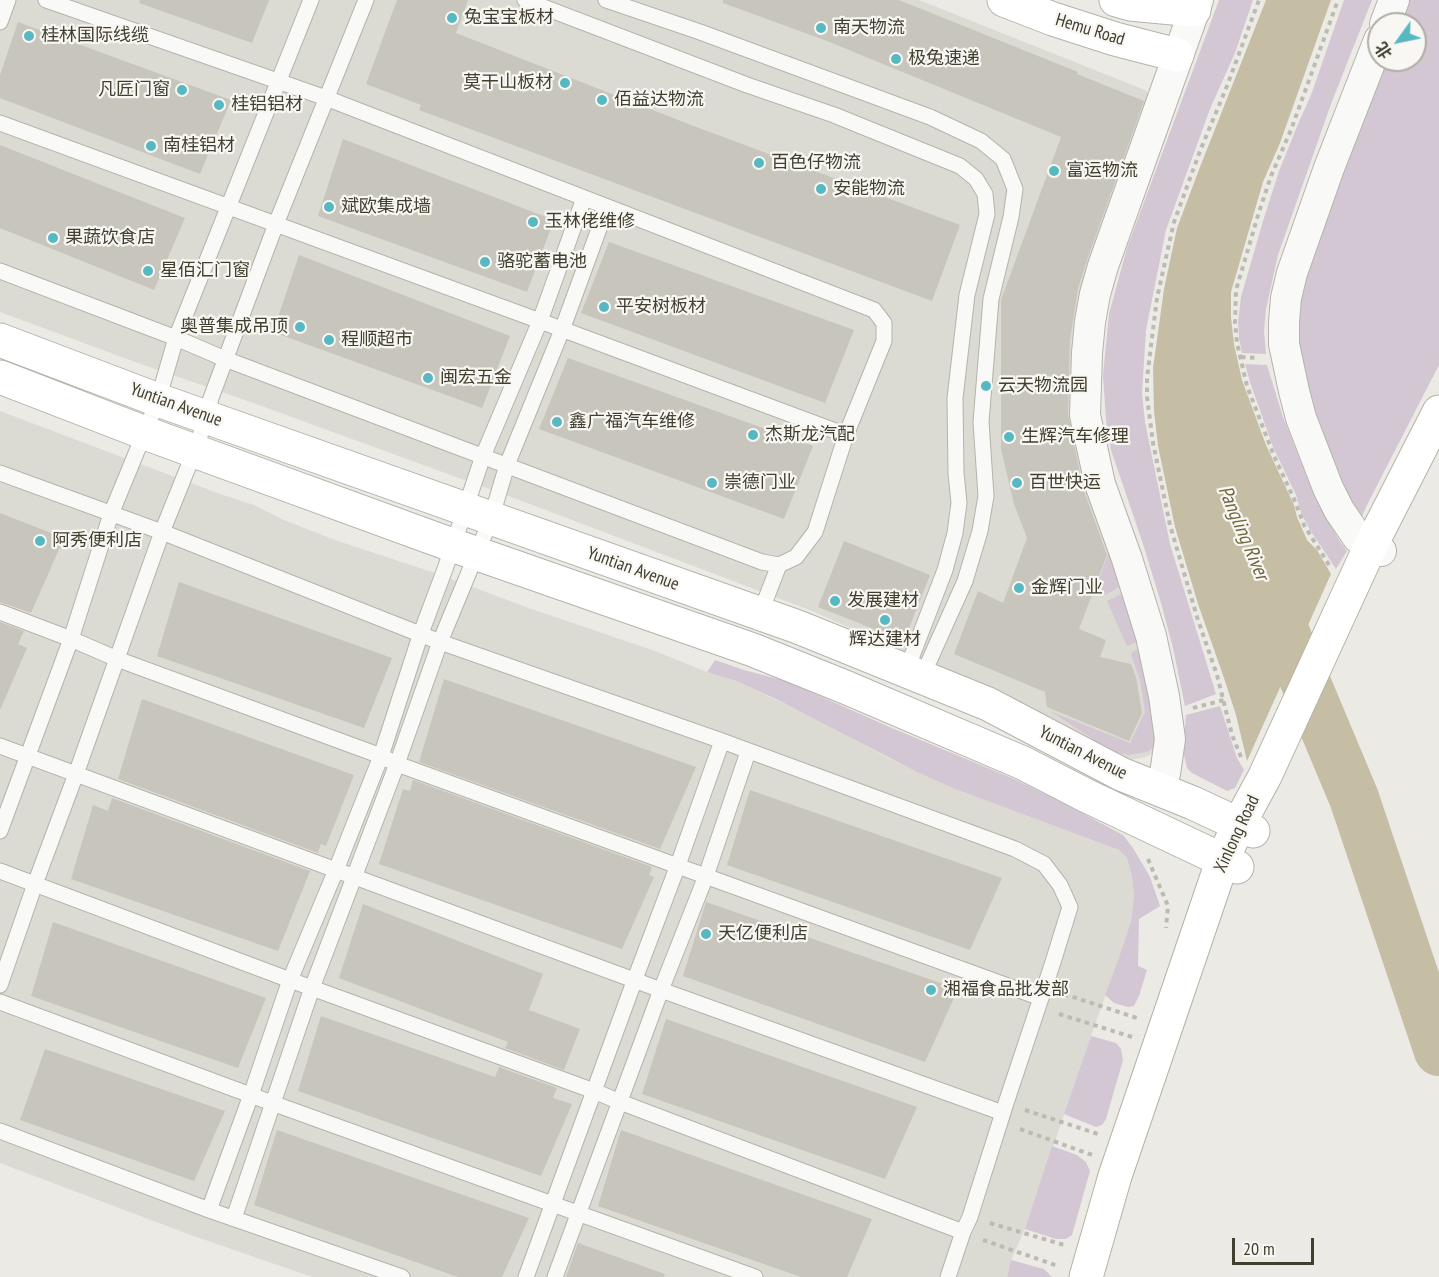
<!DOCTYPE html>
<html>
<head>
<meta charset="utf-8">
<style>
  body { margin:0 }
  #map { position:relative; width:1439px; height:1277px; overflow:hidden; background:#ebeae5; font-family:"PT Sans Narrow","Noto Sans SC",sans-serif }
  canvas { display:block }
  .north { position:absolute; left:1367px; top:12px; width:60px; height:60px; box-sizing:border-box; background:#f8f7f4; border:2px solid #afada5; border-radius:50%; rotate:237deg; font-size:16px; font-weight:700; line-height:24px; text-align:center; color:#423f2e }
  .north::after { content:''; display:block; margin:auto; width:21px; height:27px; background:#58b8c1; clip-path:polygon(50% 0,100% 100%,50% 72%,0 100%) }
  .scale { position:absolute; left:1232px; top:1238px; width:82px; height:27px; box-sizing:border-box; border:3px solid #423f2e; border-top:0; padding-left:8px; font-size:18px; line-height:21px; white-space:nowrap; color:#423f2e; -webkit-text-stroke:4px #f8f7f4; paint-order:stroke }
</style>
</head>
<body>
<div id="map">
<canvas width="1439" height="1277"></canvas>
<div class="north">北</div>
<div class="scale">20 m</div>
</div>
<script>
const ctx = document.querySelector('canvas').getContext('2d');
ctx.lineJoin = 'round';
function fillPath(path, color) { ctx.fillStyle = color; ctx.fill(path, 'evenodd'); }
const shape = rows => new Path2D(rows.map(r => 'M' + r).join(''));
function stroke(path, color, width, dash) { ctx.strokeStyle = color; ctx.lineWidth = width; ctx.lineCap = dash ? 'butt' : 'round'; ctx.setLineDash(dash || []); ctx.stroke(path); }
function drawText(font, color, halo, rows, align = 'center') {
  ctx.font = font + ' "PT Sans Narrow","Noto Sans SC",sans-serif'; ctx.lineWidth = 4.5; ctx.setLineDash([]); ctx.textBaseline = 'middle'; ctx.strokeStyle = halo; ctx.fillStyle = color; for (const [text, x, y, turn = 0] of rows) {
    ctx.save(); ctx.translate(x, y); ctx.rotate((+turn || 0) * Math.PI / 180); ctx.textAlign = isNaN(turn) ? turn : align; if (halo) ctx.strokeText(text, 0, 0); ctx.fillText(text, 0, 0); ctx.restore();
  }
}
fillPath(shape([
  [0,0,919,0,1145,90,1150,95,1075,341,1152,684,1156,752,1145,757,1130,760,1114,756,1035,711,812,611,522,501,245,400,135,362,0,312],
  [0,411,220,494,254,505,284,520,335,540,438,574,523,606,655,651,707,672,736,681,817,719,888,758,955,789,1119,850,1127,858,1132,877,1134,896,1131,921,1118,960,1091,1036,1025,1229,1011,1260,1007,1277,312,1277,188,1234,0,1163]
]), '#dcdbd3');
fillPath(shape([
  [1219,0,1253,0,1235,53,1210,109,1166,230,1146,330,1142,393,1145,422,1170,544,1216,694,1185,706,1173,648,1161,603,1144,547,1111,450,1106,420,1103,375,1109,314,1127,248],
  [1344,0,1372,0,1331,104,1278,255,1266,309,1264,331,1266,354,1242,353,1239,338,1238,322,1241,297,1263,221,1279,171,1298,124,1311,95],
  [1405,0,1439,0,1439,365,1369,501,1360,520,1351,505,1314,417,1298,354,1299,296,1383,60,1415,60,1415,24,1396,24],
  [1245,364,1267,365,1283,417,1316,500,1339,540,1347,551,1336,569,1310,530,1301,513,1296,495,1273,447,1250,382],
  [1110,549,1123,585,1105,595,1098,582],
  [1126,592,1139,641,1127,646,1107,601],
  [1141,648,1158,738,1154,747,1147,752,1129,755,1119,753,1108,749,1050,711,1130,743,1145,712,1140,680,1131,655,1132,652],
  [715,660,744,670,786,681,892,728,1012,778,1060,801,1123,835,1133,848,1150,877,1160,906,1139,919,1138,966,1147,970,1139,996,1134,1006,1128,1007,1114,1003,1105,995,1118,960,1131,921,1134,896,1132,877,1127,858,1119,850,955,789,917,772,778,700,736,681,707,672],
  [1220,706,1237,758,1244,770,1235,788,1227,791,1192,773,1187,768,1183,751,1186,715],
  [1091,1036,1116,1043,1121,1049,1123,1060,1106,1119,1102,1125,1096,1127,1064,1114],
  [1052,1146,1077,1155,1086,1162,1090,1171,1072,1235,1066,1239,1056,1239,1025,1229],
  [1011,1260,1044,1269,1052,1277,1007,1277]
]), '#d3c7d4');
fillPath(shape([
  [1266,0,1331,0,1280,143,1263,182,1231,292,1231,317,1234,344,1242,380,1266,445,1294,505,1297,517,1307,540,1317,550,1331,574,1247,761,1236,715,1224,678,1198,604,1175,527,1158,446,1154,411,1153,368,1164,289,1177,228,1200,167]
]), '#c6bea4');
stroke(shape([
  [1268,593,1354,798,1439,1051]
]), '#c6bea4', 50);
fillPath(shape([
  [140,0,269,0,252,43,139,3],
  [397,0,468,0,456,33,691,125,960,225,932,301,419,110,421,105,366,84],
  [723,0,899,0,1078,72,1077,74,1144,101,1087,260,1078,289,1070,340,1068,414,1083,488,1107,555,1079,629,1106,640,1100,657,1131,664,1136,677,1142,713,1129,741,1047,707,1045,692,954,654,978,591,1003,603,1027,538,1014,504,1001,449,1001,300,1061,137,827,41,723,3],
  [18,22,231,100,200,174,0,98,0,75],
  [343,139,554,220,527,292,318,216],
  [0,145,185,218,154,290,0,228],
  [609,242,854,330,825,403,581,313],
  [299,255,510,336,482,408,273,332],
  [568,358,813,446,784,519,539,429],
  [0,513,64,538,31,613,0,602],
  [844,541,930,575,904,641,818,607],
  [179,582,392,658,364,728,157,656],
  [0,622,24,631,18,644,27,648,0,710],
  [444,679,696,767,660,849,419,762],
  [142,699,354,775,326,846,321,844,318,853,118,779],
  [413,780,652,867,649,875,654,877,622,949,379,864,403,789,410,791],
  [750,790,1002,878,970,950,727,865],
  [112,798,310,871,278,951,71,879,93,805,108,811],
  [706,902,958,989,925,1062,683,976],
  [363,904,543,974,529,1010,580,1029,564,1070,505,1048,508,1042,339,978],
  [53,922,266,998,238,1068,31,996],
  [321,1016,495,1077,499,1067,557,1088,553,1098,572,1104,541,1176,298,1091],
  [666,1019,917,1107,885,1179,642,1094],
  [45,1049,225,1111,194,1181,20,1120],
  [277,1130,529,1218,502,1277,458,1277,254,1205],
  [621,1130,872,1219,847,1277,801,1277,598,1206],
  [578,1243,665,1274,664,1277,566,1277]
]), '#c7c5bc');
const lane = shape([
  [525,0,747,85,834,115,960,166,976,179,985,194,987,214,967,295,955,398,956,473,959,503,955,533,945,570,910,661,909,671],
  [606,0,700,32,930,117,981,141,1003,159,1015,189,1011,217,991,299,981,422,986,496,980,531,965,581,926,668,926,679],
  [0,22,8,0],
  [0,123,540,321,846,435],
  [0,271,176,338,225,359,762,562,779,565,796,557,815,532,846,435,884,341,884,323,874,310,326,98,46,0],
  [0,473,162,532,440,642,722,741,1015,849,1044,864,1060,885,1070,907,1053,962,1006,1103,970,1217,963,1232,948,1277],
  [0,612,71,639,117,659,381,756,397,764,1041,998],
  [760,614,779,565],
  [0,746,661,990,1003,1113],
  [0,831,71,639,111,514,158,400,176,338,311,0],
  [0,871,290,980,594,1091,620,1102,963,1232],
  [0,985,35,884,76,774,162,532,195,450,207,416,211,398,276,224,366,0],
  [0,1002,272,1103,755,1277],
  [0,1131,209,1210,402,1277],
  [209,1210,251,1095,290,980,336,870,381,756,421,633,445,569,483,456,540,321,584,198],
  [234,1218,312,988,397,764,440,642,491,519,507,465,562,330,607,207],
  [526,1277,635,979,678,865,722,741],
  [555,1277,661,990,706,876,748,752]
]);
const street = shape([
  [1385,24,1394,0],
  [1379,40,1329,168,1292,273,1286,298,1284,322,1284,344,1294,391,1301,418,1328,488,1339,510,1358,538,1381,551],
  [1158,788,1165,774,1170,739,1164,696,1151,636,1127,559,1100,484,1085,415,1087,353,1090,322,1095,294,1103,266,1198,0]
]);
const secondary = shape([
  [1004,0,1053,19,1115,39,1177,55],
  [1116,0,1130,4,1194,10],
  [0,340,158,400,798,627,988,704,1121,774,1193,803,1253,831],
  [0,377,145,433,452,545,753,650,845,687,1023,763,1087,796,1237,867]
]);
const primary = shape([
  [1086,1277,1115,1176,1223,859,1239,824,1265,776,1371,545,1439,412]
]);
stroke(lane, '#b5b3aa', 17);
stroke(street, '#b5b3aa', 32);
stroke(secondary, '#b5b3aa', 35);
stroke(primary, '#b5b3a5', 35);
stroke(shape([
  [1241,357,1258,358],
  [1329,565,1304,525,1294,499,1274,456,1247,386,1237,343,1235,322,1236,290,1259,212,1271,176,1291,130,1338,0],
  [1193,708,1224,700],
  [1241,757,1232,735,1217,675,1197,617,1170,525,1153,443,1147,397,1147,378,1157,298,1174,222,1200,151,1227,86,1259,0],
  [1148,859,1168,906,1166,928],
  [1064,994,1137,1018],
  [1059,1014,1132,1037],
  [1025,1110,1098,1134],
  [1020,1129,1092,1155],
  [990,1223,1064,1245],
  [983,1240,1058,1266]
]), '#bbbab3', 4, [4.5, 4.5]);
stroke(lane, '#f9f9f7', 15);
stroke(street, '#f9f9f7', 30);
stroke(secondary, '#fff', 33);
stroke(primary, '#fff', 33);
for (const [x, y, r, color] of [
  [452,18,6,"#58b8c1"],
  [821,28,6,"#58b8c1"],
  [29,36,6,"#58b8c1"],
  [896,59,6,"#58b8c1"],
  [565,83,6,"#58b8c1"],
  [182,90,6,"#58b8c1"],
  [602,100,6,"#58b8c1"],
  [219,105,6,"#58b8c1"],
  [151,146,6,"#58b8c1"],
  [759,163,6,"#58b8c1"],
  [1054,171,6,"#58b8c1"],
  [821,189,6,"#58b8c1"],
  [329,207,6,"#58b8c1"],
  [533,222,6,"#58b8c1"],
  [53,238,6,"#58b8c1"],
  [485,262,6,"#58b8c1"],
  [148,271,6,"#58b8c1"],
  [604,307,6,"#58b8c1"],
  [300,327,6,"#58b8c1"],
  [329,340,6,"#58b8c1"],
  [428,378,6,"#58b8c1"],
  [986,386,6,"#58b8c1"],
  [557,422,6,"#58b8c1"],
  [753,435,6,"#58b8c1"],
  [1009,437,6,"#58b8c1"],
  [712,483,6,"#58b8c1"],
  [1017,483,6,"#58b8c1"],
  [40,541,6,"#58b8c1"],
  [1019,588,6,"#58b8c1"],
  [835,601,6,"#58b8c1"],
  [885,620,6,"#58b8c1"],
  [706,934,6,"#58b8c1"],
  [931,990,6,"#58b8c1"]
]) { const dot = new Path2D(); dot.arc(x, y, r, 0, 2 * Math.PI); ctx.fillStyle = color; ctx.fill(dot); stroke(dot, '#f8f7f4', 2); }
drawText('18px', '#423f2e', '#f8f7f4', [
  ["兔宝宝板材",464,18],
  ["南天物流",833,28],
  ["桂林国际线缆",41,36],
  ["极兔速递",908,59],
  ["莫干山板材",553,83,"right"],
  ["凡匠门窗",170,90,"right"],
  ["佰益达物流",614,100],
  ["桂铝铝材",231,105],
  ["南桂铝材",163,146],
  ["百色仔物流",771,163],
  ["富运物流",1066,171],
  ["安能物流",833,189],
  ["斌欧集成墙",341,207],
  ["玉林佬维修",545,222],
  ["果蔬饮食店",65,238],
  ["骆驼蓄电池",497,262],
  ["星佰汇门窗",160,271],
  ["平安树板材",616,307],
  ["奥普集成吊顶",288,327,"right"],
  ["程顺超市",341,340],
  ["闽宏五金",440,378],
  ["云天物流园",998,386],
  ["鑫广福汽车维修",569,422],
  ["杰斯龙汽配",765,435],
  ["生辉汽车修理",1021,437],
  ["崇德门业",724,483],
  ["百世快运",1029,483],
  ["阿秀便利店",52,541],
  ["金辉门业",1031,588],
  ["发展建材",847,601],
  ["辉达建材",885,640,"center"],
  ["天亿便利店",718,934],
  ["湘福食品批发部",943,990]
], 'left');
drawText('18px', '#423f2e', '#f8f7f4', [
  ["Hemu Road",1090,30,17],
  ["Yuntian Avenue",176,405,20],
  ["Yuntian Avenue",633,569,20],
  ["Yuntian Avenue",1083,753,27],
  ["Xinlong Road",1237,834,-65]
]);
drawText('italic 20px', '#71663c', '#f8f7f4', [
  ["Pangling River",1243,533,67]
]);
</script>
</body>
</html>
